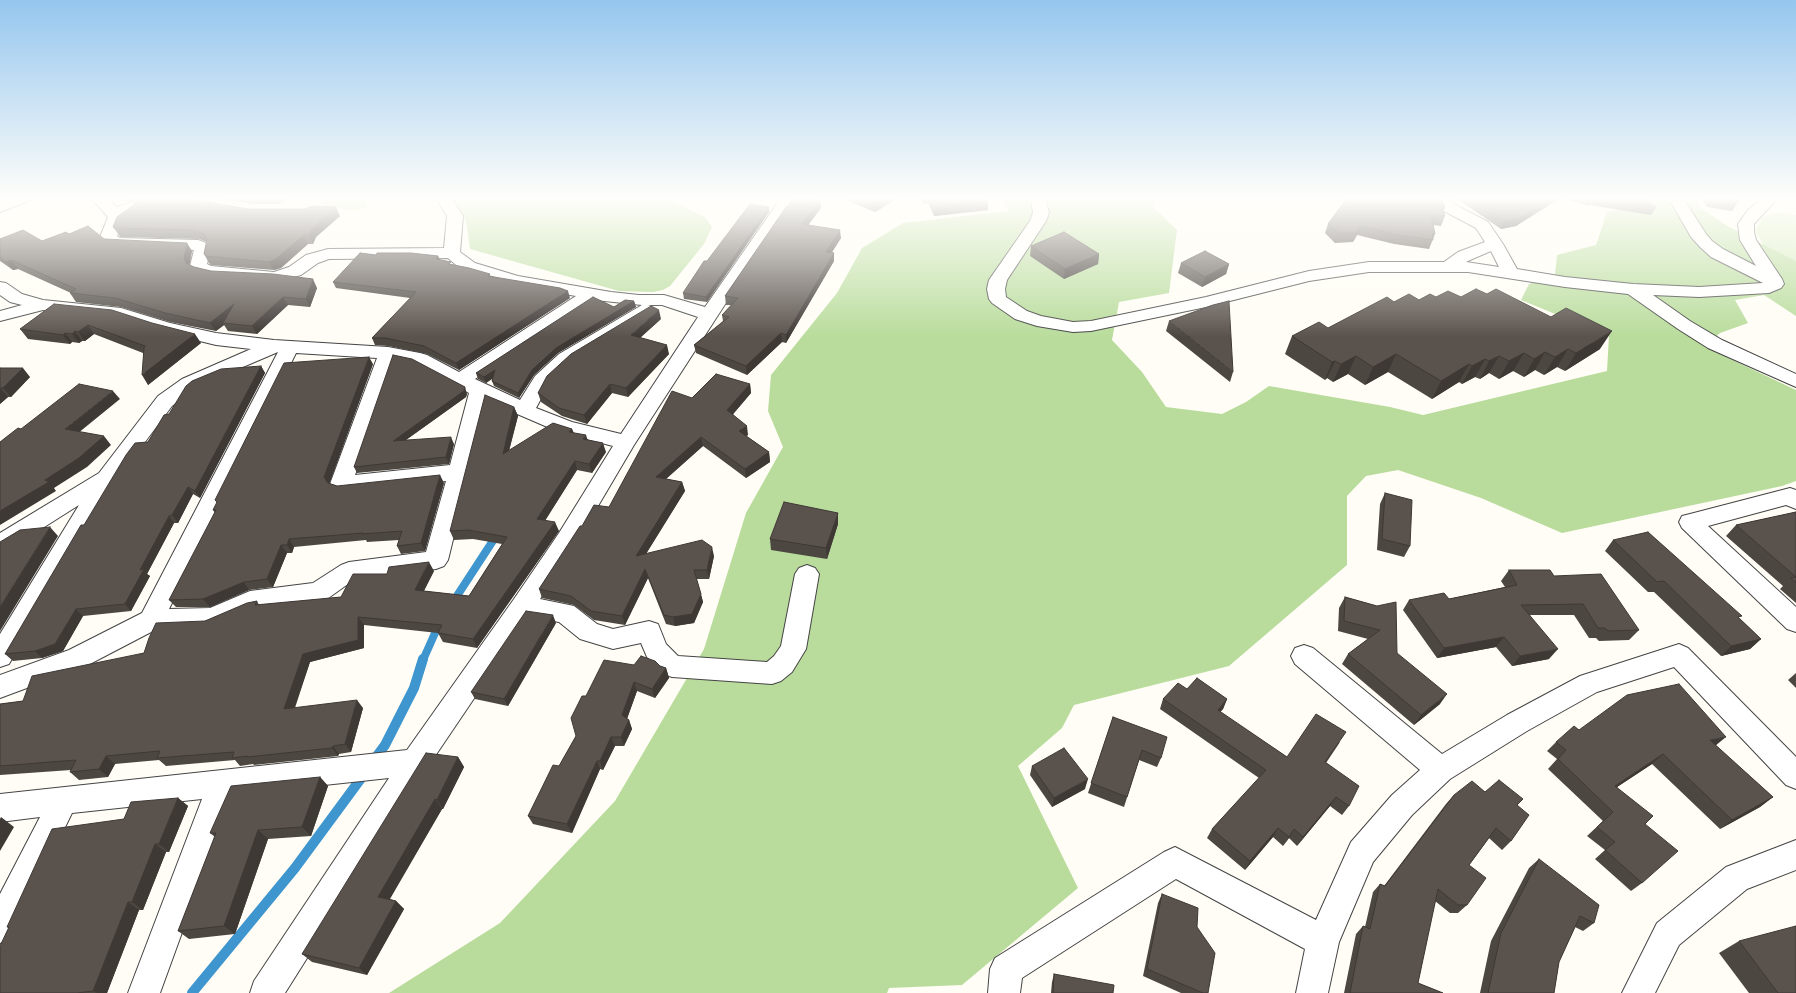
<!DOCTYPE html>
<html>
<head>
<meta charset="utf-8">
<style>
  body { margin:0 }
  canvas { display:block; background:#fffdf5 }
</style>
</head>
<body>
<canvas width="1796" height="993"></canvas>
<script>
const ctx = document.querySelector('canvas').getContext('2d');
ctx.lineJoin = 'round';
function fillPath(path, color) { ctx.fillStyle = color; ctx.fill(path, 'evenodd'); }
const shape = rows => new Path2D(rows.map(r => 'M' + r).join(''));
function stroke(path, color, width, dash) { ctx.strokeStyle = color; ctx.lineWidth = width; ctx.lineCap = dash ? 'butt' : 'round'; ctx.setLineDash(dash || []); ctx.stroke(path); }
fillPath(shape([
  [1777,212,1796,215,1796,278,1773,260,1755,231,1763,217]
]), '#d5ebbd');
fillPath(shape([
  [323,198,367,198,367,206,359,210,348,210,321,205],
  [452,198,666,198,705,217,712,227,704,244,670,286,663,290,653,292,619,291,470,249,466,221],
  [1001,198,1155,198,1153,207,1177,230,1169,293,1119,302,1112,340,1142,372,1166,407,1222,414,1246,402,1269,386,1390,407,1423,415,1607,371,1609,336,1521,300,1529,284,1555,275,1557,255,1596,245,1607,212,1635,206,1636,198,1696,198,1701,208,1729,227,1796,261,1796,316,1764,295,1735,300,1748,323,1720,333,1705,347,1796,390,1796,481,1782,486,1562,533,1481,498,1398,470,1366,476,1347,496,1347,565,1229,666,1074,705,1062,728,1018,766,1078,888,962,985,889,988,887,993,389,993,500,923,615,801,704,649,746,513,783,447,768,411,771,375,837,293,862,248,903,223,1009,211]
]), '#b9dc9c');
stroke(shape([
  [453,602,498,533],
  [423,660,439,624]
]), '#3f96cf', 8);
stroke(shape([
  [374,760,385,745,414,688,423,659],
  [192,993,295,868,365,773]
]), '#3f96cf', 10);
const minor = shape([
  [11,198,32,198,29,201,0,212,0,202,11,198],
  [91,198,107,198,117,207,147,198,169,198,167,201,123,215,124,217,117,236,120,238,198,240,209,244,211,248,207,264,211,266,274,272,289,267,306,255,328,249,444,248,447,216,436,198,451,198,463,216,460,252,475,263,518,276,611,292,639,295,664,295,705,307,781,198,796,198,744,275,634,445,575,545,540,599,574,606,597,624,613,629,649,621,658,624,666,644,678,656,767,662,774,656,781,646,795,574,799,568,807,565,815,568,819,574,806,649,792,672,781,681,772,684,672,677,663,674,647,657,641,643,613,649,580,639,559,622,529,617,425,771,285,993,250,993,254,981,389,778,232,795,160,993,128,993,202,799,72,813,11,938,0,943,0,894,40,817,0,822,0,794,407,750,514,599,559,533,613,446,559,432,487,401,448,560,444,566,436,569,355,579,327,599,318,601,253,610,212,628,155,630,86,666,0,698,0,675,69,650,142,613,278,352,196,387,172,406,115,482,9,664,0,667,0,634,79,505,8,550,0,553,0,533,99,473,158,396,182,379,251,349,216,345,159,331,119,318,43,310,0,321,0,311,22,305,10,302,0,295,0,282,6,283,22,294,43,300,121,308,170,323,216,333,274,340,388,347,420,353,427,355,459,372,576,296,510,285,463,271,448,258,329,259,318,263,301,275,275,282,216,278,199,274,192,270,190,266,194,250,110,246,100,237,108,217,91,198],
  [595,300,642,305,559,354,535,376,520,400,475,379,595,300],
  [648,305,662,305,698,317,621,434,572,422,536,408,549,384,573,362,651,314,654,310,651,306,648,305],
  [296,353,377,358,330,484,333,489,341,492,446,481,426,552,349,562,341,565,313,583,250,591,210,608,169,609,296,353],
  [395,360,415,364,469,393,450,465,355,475,395,360],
  [1031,198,1045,198,1049,213,1046,221,1007,280,1005,289,1006,297,1027,311,1041,316,1073,322,1091,321,1206,297,1309,271,1369,262,1444,262,1458,252,1485,242,1476,228,1442,210,1430,198,1446,198,1454,204,1488,222,1503,244,1517,269,1565,277,1633,284,1699,287,1763,283,1711,257,1700,247,1691,237,1672,204,1665,198,1683,198,1706,234,1712,241,1723,249,1756,266,1740,240,1738,224,1748,210,1762,198,1772,198,1775,201,1754,224,1754,232,1756,240,1782,279,1784,284,1781,288,1769,293,1699,297,1653,295,1690,321,1722,340,1796,374,1796,387,1708,348,1678,329,1628,294,1565,287,1468,272,1369,272,1309,281,1206,307,1091,331,1073,332,1037,326,1015,319,992,303,989,299,987,289,989,280,1030,221,1033,213,1031,198],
  [1491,251,1499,267,1466,262,1470,260,1491,251],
  [1790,488,1796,490,1796,509,1786,505,1708,526,1796,607,1796,632,1787,629,1682,528,1679,522,1682,516,1690,514,1790,488],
  [1679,644,1688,648,1796,757,1796,789,1786,785,1674,667,1597,692,1527,731,1450,779,1412,815,1373,862,1339,942,1328,993,1296,993,1305,949,1176,879,1022,978,1020,993,988,993,990,969,995,958,1164,852,1175,847,1316,920,1351,842,1392,795,1420,770,1295,664,1291,656,1295,648,1304,645,1313,648,1442,754,1507,715,1580,676,1679,644],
  [1796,840,1796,870,1747,889,1679,945,1655,993,1622,993,1657,923,1726,867,1796,840]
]);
stroke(minor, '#444', 2);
fillPath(minor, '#fff');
fillPath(shape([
  [122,198,143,198,128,202],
  [211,198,290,198,279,204,253,204],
  [841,198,898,198,875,212],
  [920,198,987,198,988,201,988,210,934,216,928,203,923,204],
  [1347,198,1445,208,1443,212,1445,216,1441,226,1433,225,1435,234,1429,249,1394,244,1357,235,1353,242,1335,243,1325,233,1328,224],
  [1456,198,1560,198,1516,226,1501,229],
  [1561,198,1641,198,1656,207,1651,215,1590,205,1589,206],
  [1701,198,1737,198,1739,201,1732,211,1707,207],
  [820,200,821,208,808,225,841,238,832,252,834,253,834,261,786,343,782,342,747,375,696,353,694,345,723,321,722,315,731,305,726,305,725,296,787,207],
  [134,203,248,209,340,216,316,237,313,244,308,244,281,268,274,270,211,265,209,263,204,254,207,242,199,239,120,237,119,235,113,227,135,204],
  [769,207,769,212,707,302,684,299,683,293,707,261],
  [69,234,192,251,189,265,194,267,211,271,317,288,310,307,288,305,257,334,228,331,224,325,216,331,170,322,121,307,76,302,70,293,71,293,18,269,13,270,0,261,0,239,42,241],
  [1031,246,1099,254,1098,264,1064,279,1030,256],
  [438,256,440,260,453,265,570,298,459,370,427,354,388,346,375,345,372,338,410,298,336,288,333,282],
  [1181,263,1229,264,1226,274,1202,287,1178,273],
  [1487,294,1600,349,1565,371,1557,367,1544,375,1535,370,1524,377,1513,371,1499,379,1489,373,1480,379,1475,377,1462,384,1459,382,1432,399,1388,372,1365,385,1348,374,1333,382,1327,378,1325,380,1285,354,1292,336,1328,328,1394,302,1419,300,1436,297,1461,297],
  [634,301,636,307,558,353,534,375,519,398,494,386,492,381,492,379,486,383,478,379,476,373,614,307],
  [54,304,201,343,148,385,143,353,94,334,85,341,82,341,79,343,72,342,70,344,28,339,20,329],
  [661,319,640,338,669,354,628,397,612,393,587,424,562,416,541,402,538,393],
  [1169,321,1233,372,1230,382,1166,331],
  [373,364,329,483,337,486,444,483,425,551,401,554,397,546,399,540,367,542,366,540,294,547,292,553,287,553,273,587,249,590,210,607,176,607,169,600,215,513,213,510,217,503,215,500],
  [261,366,265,373,200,498,193,494,178,523,174,523,147,574,150,576,131,611,83,616,63,651,42,658,13,661,5,654,84,525,169,414],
  [0,368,30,377,11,397,8,397,0,404],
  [750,384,751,393,733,414,748,435,746,436,769,452,770,462,746,478,703,446,666,479,682,482,685,491,646,554,714,556,709,579,696,579,703,602,694,623,675,626,666,624,648,578,625,625,594,620,574,605,542,598,539,589,582,526,609,507,692,398],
  [467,394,466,397,406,440,454,444,449,464,357,473,354,467],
  [514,407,518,416,509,450,572,429,574,433,588,440,606,452,592,473,577,470,545,521,559,531,477,648,443,642,438,633,364,625,364,648,310,662,295,708,363,708,351,752,339,754,338,756,254,765,253,764,240,766,235,760,166,766,159,760,115,764,108,777,79,780,70,772,71,770,0,775,0,704,23,701,144,653,205,621,257,601,259,605,341,597,387,574,434,571,424,591,469,596,502,544,473,539,454,540,450,531],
  [1385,493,1410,546,1404,557,1377,550,1380,504],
  [1796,512,1796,603,1780,589,1783,586,1726,536,1736,525],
  [838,524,827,559,771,550,770,539],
  [1613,540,1739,618,1761,639,1750,649,1721,656,1654,592,1648,592,1605,551],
  [1509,570,1554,576,1639,630,1629,640,1599,641,1596,638,1589,638,1574,615,1530,615,1549,659,1512,666,1496,647,1437,658,1403,610,1409,600,1449,599,1505,587,1501,581],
  [1345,597,1377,606,1397,653,1440,704,1414,725,1342,664,1348,654,1368,639,1338,631,1339,608],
  [556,623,508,706,475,699,471,692],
  [634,665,660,666,666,668,669,678,655,698,637,691,627,719,629,720,632,729,624,746,615,746,603,770,600,769,572,833,533,824,528,816,559,766,576,736,586,696],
  [1796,673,1796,688,1788,680],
  [1187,689,1227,699,1223,709,1220,712,1287,757,1340,742,1326,763,1349,806,1342,815,1330,806,1297,846,1289,838,1283,846,1273,837,1245,870,1207,838,1212,829,1259,778,1160,709,1163,699],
  [1113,717,1161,758,1157,767,1139,760,1124,807,1088,793],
  [1579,730,1716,746,1773,797,1760,807,1720,829,1652,764,1617,787,1645,824,1642,883,1631,891,1595,859,1605,850,1587,836,1603,821,1548,769,1557,759,1547,751,1556,742],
  [458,757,464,767,443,809,442,809,390,899,396,901,404,909,367,975,312,962,302,954],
  [1032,766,1085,789,1052,807,1030,775],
  [320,777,328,786,311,836,268,839,235,934,189,939,178,931,215,837,210,833],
  [1485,792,1517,805,1511,841,1502,850,1489,838,1469,865,1467,905,1458,913,1450,913,1435,901,1418,983,1443,993,1344,993,1356,934,1363,926,1365,927,1373,892,1380,884,1384,886,1446,804,1454,795],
  [178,798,188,806,169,852,166,852,143,910,139,910,107,993,0,993,9,928,7,927,124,819],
  [1539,859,1594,923,1583,931,1575,927,1559,962,1554,993,1480,993,1491,941,1529,868],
  [1162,894,1197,927,1208,993,1181,993,1143,976,1158,903],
  [1739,941,1796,993,1749,993,1719,953],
  [1054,974,1113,993,1051,993,1052,982]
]), '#4d4742');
fillPath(shape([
  [125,198,143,198,128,202],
  [276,198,290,198,279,204],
  [883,198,898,198,875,212,875,203],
  [923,198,928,198,928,203,923,204],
  [1552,198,1560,198,1516,226,1501,229,1505,221],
  [820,200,821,208,803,232,802,224],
  [988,201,988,210,934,216,934,207],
  [336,207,340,216,316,237,313,244,309,235,312,229],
  [769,207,769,212,707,302,706,297],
  [1361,226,1357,235,1353,242,1356,233],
  [840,230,841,238,827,260,826,252],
  [304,235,308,244,281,268,274,270,269,262],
  [187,243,192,251,189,267,184,258],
  [834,253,834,261,786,343,786,335],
  [1099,254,1098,264,1064,279,1065,269],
  [438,256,441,263,436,259],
  [11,260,18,269,13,270,6,262],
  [1229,264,1226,274,1202,287,1205,277],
  [313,279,317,288,310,307,306,299],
  [568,291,570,298,459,370,456,363],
  [283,297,288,305,257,334,252,326],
  [634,301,636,307,558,353,534,375,519,398,518,393,532,370,556,348],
  [234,304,223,323,224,325,216,331,210,323],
  [659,310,661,319,633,344,631,335],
  [88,325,94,334,85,341,78,332],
  [75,331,82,341,79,343,72,334],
  [1612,331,1600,349,1565,371,1576,353],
  [65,333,72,342,70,344,63,335],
  [781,333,782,342,747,375,746,366],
  [195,334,201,343,148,385,142,375],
  [667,345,669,354,628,397,626,388],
  [1568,349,1557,367,1544,375,1555,357],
  [1545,352,1535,370,1524,377,1534,359],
  [1524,353,1513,371,1499,379,1509,361],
  [1396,354,1388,372,1365,385,1373,367],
  [1356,356,1348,374,1333,382,1341,364],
  [1499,356,1489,373,1480,379,1489,361],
  [369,357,373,364,329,485,324,477],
  [1485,359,1475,377,1462,384,1472,366],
  [1335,361,1327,378,1325,380,1332,362],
  [1469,364,1459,382,1432,399,1441,381],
  [261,366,265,373,200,498,195,491],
  [23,368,30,377,11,397,3,388],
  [495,370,497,375,486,383,484,377],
  [610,384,612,393,587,424,584,415],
  [750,384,751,393,729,419,727,410],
  [465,387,467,394,466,397,396,447,393,441],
  [0,388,8,397,0,404],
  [113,391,120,399,72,438,65,429],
  [514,407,518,416,506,463,503,454],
  [747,426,748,435,740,440,739,431],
  [572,429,575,438,569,432],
  [586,435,589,444,583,439],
  [104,436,111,445,87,467,54,488,56,491,0,525,0,511],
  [451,437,454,444,449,464,446,457],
  [701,437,703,446,658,486,656,477],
  [603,443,606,452,592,473,589,464],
  [769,452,770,462,746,478,745,469],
  [575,461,577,470,540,528,537,519],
  [440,475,444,483,425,551,421,543],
  [682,482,685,491,639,565,636,556],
  [188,487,193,494,178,523,172,515],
  [838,513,838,524,827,559,826,548],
  [169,516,174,523,147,574,150,576,131,611,125,604,140,570],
  [555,522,559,531,477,648,473,639],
  [50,527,58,536,0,631,0,607],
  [289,539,294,547,292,553,287,545],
  [281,545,287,553,273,587,267,579],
  [712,547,714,556,709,579,707,570],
  [429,562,434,571,420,598,415,590],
  [645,569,648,578,625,625,622,616],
  [244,582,249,590,210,607,203,599],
  [701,594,703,602,694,623,675,626,673,617],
  [76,609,83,616,63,651,42,658,35,651],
  [553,615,556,623,508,706,504,699],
  [358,617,364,625,364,648,310,662,291,717,284,709,303,654],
  [1504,637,1496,647,1437,658,1444,648],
  [1761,639,1750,649,1721,656,1731,646],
  [1558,649,1549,659,1512,666,1520,656],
  [666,668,669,678,655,698,652,689],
  [634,682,637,691,625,724,622,715],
  [1447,694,1440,704,1414,725,1421,715],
  [1227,699,1223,709,1213,720,1218,710],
  [357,700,363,708,351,752,345,744],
  [629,720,632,729,624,746,621,737],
  [611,737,615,746,603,770,600,761],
  [1726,737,1715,746,1710,740],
  [333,746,339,754,338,756,332,748],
  [1663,754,1652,764,1605,795,1615,786],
  [106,756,115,764,108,777,99,769],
  [458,757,464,767,443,809,437,800],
  [597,761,600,769,572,833,567,824],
  [320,777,328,786,311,836,302,827],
  [1088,779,1085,789,1052,807,1054,798],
  [1336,797,1330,806,1297,846,1303,837],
  [1773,797,1760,807,1720,829,1732,820],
  [178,798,188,806,169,852,159,844],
  [435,799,442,809,386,905,378,897],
  [1,817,14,827,0,851,0,819],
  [1278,828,1273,837,1245,870,1250,861],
  [1294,829,1289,838,1283,846,1289,837],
  [258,830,268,839,235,934,224,926],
  [155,844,166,852,143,910,132,902],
  [396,901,404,909,367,975,359,968],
  [128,902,139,910,107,993,97,993,93,991]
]), '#3f3936');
const building = shape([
  [150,198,184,198,248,209,305,209,312,206,336,207,312,229,309,235,304,235,276,259,269,262,206,256,204,254,207,239,204,234,193,230,115,228,113,227,117,217,135,204,134,203,150,198],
  [794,198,807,198,820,200,802,224,840,230,826,252,834,253,786,335,781,333,746,366,694,345,729,317,722,315,738,298,725,296,786,207,787,207,794,198],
  [862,198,883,198,875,203,862,198],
  [930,198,987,198,988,201,934,207,930,198],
  [1347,198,1441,198,1442,199,1445,208,1442,207,1445,216,1431,215,1435,234,1432,234,1433,240,1398,235,1361,226,1356,233,1339,233,1328,224,1347,198],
  [1471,198,1552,198,1520,218,1505,221,1471,198],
  [1597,198,1641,198,1656,207,1597,198],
  [1714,198,1737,198,1739,201,1714,198],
  [750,204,769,207,706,297,683,293,704,261,707,261,750,204],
  [88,226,104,239,187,243,184,258,186,263,194,267,211,271,273,274,313,279,306,299,283,297,252,326,223,323,234,304,210,323,165,313,115,298,70,293,76,289,11,260,6,262,0,257,0,239,23,230,42,241,66,232,69,234,88,226],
  [1064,232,1099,254,1065,269,1031,246,1064,232],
  [1205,251,1229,264,1205,277,1181,263,1205,251],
  [360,253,376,255,377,253,411,253,438,256,436,259,451,262,449,264,469,268,490,274,488,276,560,288,568,291,456,363,424,346,385,338,372,338,416,292,333,282,360,253],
  [1476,289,1487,294,1496,289,1551,317,1566,308,1612,331,1576,353,1568,349,1555,357,1545,352,1534,359,1524,353,1509,361,1499,356,1489,361,1485,359,1472,366,1469,364,1441,381,1396,354,1373,367,1356,356,1341,364,1335,361,1332,362,1292,336,1319,322,1328,328,1387,297,1394,302,1409,294,1419,300,1430,294,1436,297,1448,291,1461,297,1476,289],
  [593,297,614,307,625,300,634,301,556,348,532,370,518,393,492,381,495,370,484,377,476,373,593,297],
  [1229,301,1233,372,1169,321,1213,305,1229,301],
  [54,304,112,310,152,323,195,334,142,375,144,348,145,346,88,325,78,332,75,331,72,334,65,333,63,335,20,329,54,304],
  [651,306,659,310,631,335,667,345,626,388,610,384,584,415,559,408,538,393,547,376,571,354,651,306],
  [393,355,412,359,465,387,464,391,393,441,451,437,446,457,354,467,393,355],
  [369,357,324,477,328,483,337,486,440,475,421,543,397,546,402,531,362,534,363,533,289,539,287,545,281,545,267,579,244,582,203,599,169,600,216,510,213,510,217,502,215,500,284,363,369,357],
  [261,366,195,491,188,487,172,515,169,516,140,570,144,569,125,604,76,609,55,644,35,651,5,654,81,525,84,525,126,455,135,443,148,442,164,415,169,414,186,386,192,381,221,369,261,366],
  [0,368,23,368,3,388,0,388,0,368],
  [716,374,750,384,727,410,747,426,739,431,769,452,745,469,701,437,656,477,682,482,636,556,702,540,712,547,707,570,694,570,701,594,692,614,673,617,664,615,645,569,622,616,591,611,571,596,539,589,580,526,582,526,594,505,609,507,672,391,692,398,716,374],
  [79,384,113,391,65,429,104,436,79,458,45,480,49,482,0,511,0,442,18,428,21,429,79,384],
  [485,395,514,407,503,454,553,423,572,429,569,432,586,435,583,439,603,443,589,464,575,461,537,519,555,522,473,639,438,633,442,625,358,617,358,640,303,654,284,709,357,700,345,744,333,746,332,748,247,757,247,756,232,758,234,752,157,758,160,751,106,756,99,769,70,772,76,760,0,766,0,704,23,701,32,676,144,653,149,638,156,623,205,621,247,603,257,601,255,605,341,597,353,574,387,574,389,567,429,562,415,590,469,596,507,537,468,530,450,531,485,395],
  [1385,493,1412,500,1410,546,1382,539,1385,493],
  [784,502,838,513,826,548,770,539,784,502],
  [1796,512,1796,583,1791,578,1796,577,1736,525,1796,512],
  [50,527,0,607,0,542,20,530,50,527],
  [1648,532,1742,616,1738,617,1761,639,1731,646,1664,581,1657,582,1613,540,1648,532],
  [1509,570,1550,570,1554,576,1601,574,1639,630,1608,631,1605,628,1598,628,1583,604,1521,605,1558,649,1520,656,1504,637,1444,648,1409,600,1444,593,1449,599,1517,585,1509,570],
  [1345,597,1377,606,1396,602,1397,653,1447,694,1421,715,1348,654,1380,630,1344,621,1345,597],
  [526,611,553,615,504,699,471,692,526,611],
  [641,656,655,661,660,666,666,668,652,689,634,682,622,715,629,720,621,737,611,737,600,761,597,761,567,824,528,816,553,765,559,766,576,736,571,718,582,696,586,696,604,660,634,665,641,656],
  [1197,678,1227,699,1218,710,1287,757,1316,714,1346,732,1325,762,1359,786,1349,806,1336,797,1303,837,1294,829,1289,837,1278,828,1250,861,1212,829,1266,770,1163,699,1178,683,1187,689,1197,678],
  [1679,684,1726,737,1710,740,1773,797,1732,820,1663,754,1615,786,1653,816,1645,824,1678,851,1642,883,1605,850,1615,842,1597,827,1613,812,1558,759,1566,750,1556,742,1574,726,1579,730,1627,695,1679,684],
  [1113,717,1167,737,1161,758,1142,750,1127,797,1091,783,1113,717],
  [1064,748,1088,779,1054,798,1032,766,1064,748],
  [426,753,458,757,437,800,435,799,378,897,396,901,359,968,302,954,426,753],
  [320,777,302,827,258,830,224,926,178,931,216,833,210,833,231,786,320,777],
  [1499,780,1523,799,1517,805,1529,815,1511,841,1496,828,1469,865,1486,878,1467,905,1458,905,1438,889,1418,983,1443,993,1350,993,1363,926,1370,929,1380,884,1385,886,1454,795,1472,781,1485,792,1499,780],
  [178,798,159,844,155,844,132,902,128,902,93,991,77,993,0,993,0,946,9,927,7,927,52,829,124,819,131,802,178,798],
  [1539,859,1599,905,1594,923,1580,916,1559,962,1554,993,1488,993,1501,933,1539,859],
  [1162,894,1198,908,1197,927,1215,953,1208,993,1203,993,1147,969,1162,894],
  [1796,926,1796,993,1778,993,1739,941,1796,926],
  [1054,974,1114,985,1113,993,1053,993,1054,974]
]);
fillPath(building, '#5a524d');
stroke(building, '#3f3936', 1);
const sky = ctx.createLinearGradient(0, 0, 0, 337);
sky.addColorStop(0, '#95c6ee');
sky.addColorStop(0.59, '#fffefa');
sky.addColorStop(1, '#fffefa00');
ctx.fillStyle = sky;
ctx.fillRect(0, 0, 1796, 337);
</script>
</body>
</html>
